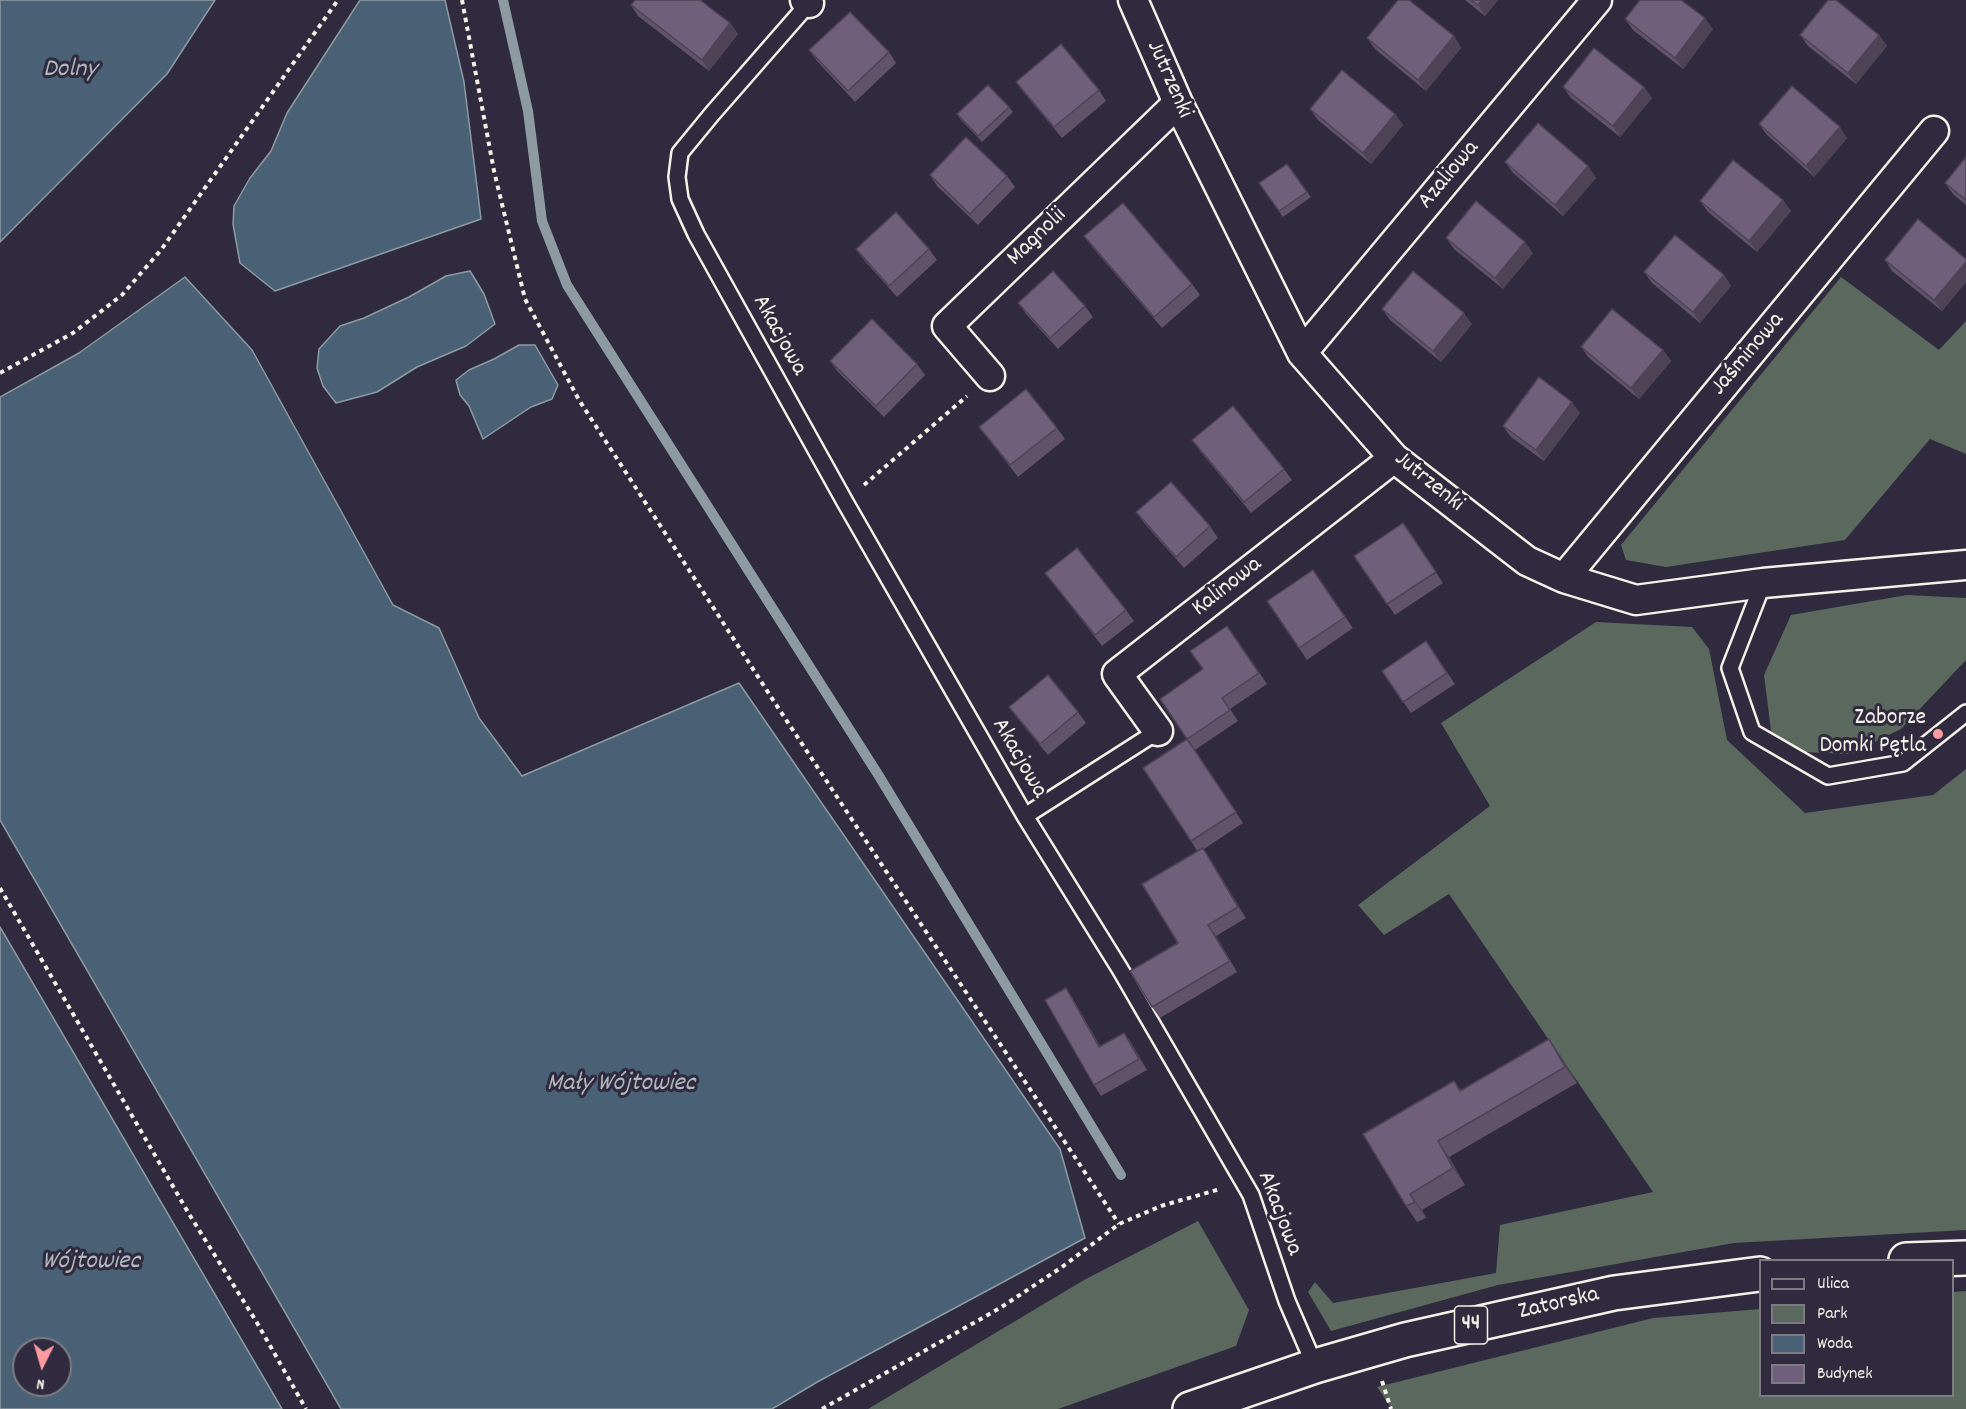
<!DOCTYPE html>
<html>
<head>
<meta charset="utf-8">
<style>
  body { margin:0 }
  #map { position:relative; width:1966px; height:1409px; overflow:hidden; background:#2f2a3d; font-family:Dekko,sans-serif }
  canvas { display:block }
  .legend { position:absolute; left:1759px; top:1259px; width:195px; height:138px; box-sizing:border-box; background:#2f2a3d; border:2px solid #7e7a81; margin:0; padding:8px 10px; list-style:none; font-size:18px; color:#f4f1e8 }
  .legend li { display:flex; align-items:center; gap:12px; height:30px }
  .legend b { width:30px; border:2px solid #7e7a81 }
  .north { position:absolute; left:12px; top:1337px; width:60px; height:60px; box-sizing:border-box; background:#2f2a3d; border:2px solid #7e7a81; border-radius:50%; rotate:185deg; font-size:16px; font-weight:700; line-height:24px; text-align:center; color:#f4f1e8 }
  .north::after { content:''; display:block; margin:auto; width:21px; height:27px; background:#ff9aa2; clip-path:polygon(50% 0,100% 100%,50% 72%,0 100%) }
</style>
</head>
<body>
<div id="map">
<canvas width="1966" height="1409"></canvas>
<ul class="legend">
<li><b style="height:8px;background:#2f2a3d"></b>Ulica</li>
<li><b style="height:16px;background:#5a685e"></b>Park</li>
<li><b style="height:16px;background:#4a6074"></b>Woda</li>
<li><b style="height:16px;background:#6f5f7a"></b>Budynek</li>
</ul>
<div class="north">N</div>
</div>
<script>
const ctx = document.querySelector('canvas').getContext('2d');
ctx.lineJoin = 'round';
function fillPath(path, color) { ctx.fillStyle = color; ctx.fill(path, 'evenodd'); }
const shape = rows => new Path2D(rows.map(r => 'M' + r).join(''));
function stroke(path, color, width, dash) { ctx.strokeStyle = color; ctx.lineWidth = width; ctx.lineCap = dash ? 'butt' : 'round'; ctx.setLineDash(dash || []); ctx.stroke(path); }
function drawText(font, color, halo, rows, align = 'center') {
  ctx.font = font + ' Dekko,sans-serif'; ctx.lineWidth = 6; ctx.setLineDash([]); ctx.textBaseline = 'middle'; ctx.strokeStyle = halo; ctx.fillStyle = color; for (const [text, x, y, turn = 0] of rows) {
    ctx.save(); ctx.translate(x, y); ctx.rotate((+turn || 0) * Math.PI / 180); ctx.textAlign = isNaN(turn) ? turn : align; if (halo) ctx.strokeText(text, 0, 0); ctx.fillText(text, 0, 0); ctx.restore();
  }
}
fillPath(shape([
  [1841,277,1939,350,1966,321,1966,454,1930,439,1845,540,1666,567,1626,560,1621,545],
  [1907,595,1966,598,1966,660,1901,729,1850,754,1802,752,1771,731,1764,675,1791,615],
  [1596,622,1692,627,1709,649,1727,740,1805,813,1933,795,1966,769,1966,1230,1734,1243,1498,1285,1331,1331,1308,1292,1315,1282,1333,1303,1496,1273,1500,1225,1653,1192,1449,894,1384,935,1358,905,1490,806,1441,723],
  [1198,1221,1249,1310,1236,1346,1058,1409,868,1409,1084,1280],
  [1966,1291,1966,1409,1392,1409,1377,1387,1653,1318,1760,1309,1760,1396,1952,1396,1953,1292]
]), '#5a685e');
const water = shape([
  [0,0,215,0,167,74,0,242,0,0],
  [360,0,445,0,464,82,481,219,275,291,240,263,233,224,234,206,250,178,271,151,287,113,360,0],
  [470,271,484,294,495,324,466,346,417,367,377,392,336,403,323,386,317,368,319,349,340,326,364,318,409,297,446,276,470,271],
  [185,277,252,350,393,605,439,628,479,718,522,776,739,683,1060,1149,1085,1238,819,1381,772,1409,341,1409,0,820,0,397,79,353,185,277],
  [519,345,535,345,558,385,552,399,531,407,483,439,469,406,460,395,456,380,469,370,494,359,519,345],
  [0,927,282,1409,0,1409,0,927],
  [24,1349,60,1349,60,1385,24,1385,24,1349]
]);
fillPath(water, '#4a6074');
stroke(water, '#8e9aa2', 1.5);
stroke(shape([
  [503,0,528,111,542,221,567,285,879,776,1121,1175]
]), '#8e9aa2', 10);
const service = shape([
  [809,3,712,114,680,153,677,177,680,199,696,234,845,502,1025,816,1120,969,1251,1195,1287,1301,1315,1366],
  [1763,583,1730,668,1752,732,1828,776,1903,763,1966,713],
  [1025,816,1158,731]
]);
const minor = shape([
  [805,0,809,3],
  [1133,0,1178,103,1302,353,1394,458,1527,561,1564,578,1636,600,1763,583,1966,565],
  [1302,353,1597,0],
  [990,376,947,326,1178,103],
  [1564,578,1934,131],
  [1158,731,1117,674,1394,458]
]);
const primary = shape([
  [1906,1260,1966,1258],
  [1190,1409,1315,1366,1405,1340,1614,1293,1760,1274]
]);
stroke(service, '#f4f1e8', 20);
stroke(minor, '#f4f1e8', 33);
stroke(primary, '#f4f1e8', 38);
stroke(shape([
  [462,0,494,171,525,299,579,400,775,703,1119,1224],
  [0,373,73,333,122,295,161,250,338,0],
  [864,485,967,396],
  [0,888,189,1214,256,1321,306,1409],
  [1382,1381,1391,1409],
  [822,1409,1000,1308,1062,1267,1119,1224,1161,1206,1220,1189]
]), '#f4f1e8', 4, [4.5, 4.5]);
stroke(service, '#2f2a3d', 15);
stroke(minor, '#2f2a3d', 28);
stroke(primary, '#2f2a3d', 33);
fillPath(shape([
  [1465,0,1498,0,1485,16],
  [631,5,730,23,738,34,709,71,638,16],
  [1625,19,1713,29,1683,69,1633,30],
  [1800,35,1879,35,1887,46,1856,84,1808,46],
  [1454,36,1461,48,1426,91,1375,49,1367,38],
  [809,50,889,52,896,63,855,102,817,61],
  [1016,82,1099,90,1106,101,1062,138,1024,93],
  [1563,87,1644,87,1652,98,1620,137,1571,98],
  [1009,107,1013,112,982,142,961,120,957,114],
  [1310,109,1395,114,1403,125,1371,164,1318,120],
  [1759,124,1847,138,1814,177,1767,135],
  [1966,157,1966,205,1953,194,1945,183],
  [1505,162,1588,166,1596,178,1563,216,1513,173],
  [1287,164,1311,197,1283,217,1259,183],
  [930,175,1007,176,1015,187,978,225,937,186],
  [1783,200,1791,211,1757,252,1708,212,1700,201],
  [1084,236,1192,284,1200,295,1162,328,1092,247],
  [1446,238,1533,253,1503,289,1454,249],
  [856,249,929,249,937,260,897,297,864,260],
  [1966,259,1966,282,1942,311,1892,271,1885,260],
  [1644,272,1724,275,1731,286,1700,323,1652,283],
  [1018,303,1085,306,1093,317,1058,349,1026,314],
  [1382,309,1472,324,1441,362,1390,320],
  [1581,347,1663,350,1671,361,1639,399,1589,358],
  [830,361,917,364,925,375,884,417,838,372],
  [1580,413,1544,461,1511,437,1503,426],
  [979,427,1057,428,1065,439,1018,477],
  [1192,440,1284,469,1292,480,1251,513,1200,451],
  [1136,512,1210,526,1218,538,1184,568,1144,523],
  [1403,523,1443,583,1395,615,1354,556],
  [1313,570,1353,628,1307,660,1267,601],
  [1045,573,1126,610,1134,621,1102,646],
  [1227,626,1267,684,1230,709,1238,721,1195,750,1243,823,1204,849,1210,859,1246,918,1216,936,1237,972,1160,1018,1152,1007,1178,943,1197,851,1191,841,1187,739,1203,669],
  [1426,641,1455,684,1411,713,1382,671],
  [1009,707,1078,712,1086,723,1048,755,1017,718],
  [1066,988,1073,999,1100,1046,1124,1033,1132,1044,1147,1070,1101,1096,1094,1085],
  [1549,1039,1560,1055,1577,1083,1449,1157,1465,1185,1422,1210,1426,1218,1417,1222,1406,1206,1363,1134,1454,1081,1461,1090]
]), '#5f5269');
fillPath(shape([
  [1482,0,1498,0,1485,16,1478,5],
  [1705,18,1713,29,1683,69,1675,58],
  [730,23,738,34,709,71,702,60],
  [1879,35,1887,46,1856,84,1848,73],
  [1454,36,1461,48,1426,91,1418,80],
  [1644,87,1652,98,1620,137,1613,126],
  [1395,114,1403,125,1371,164,1363,153],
  [1840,127,1847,138,1814,177,1806,166],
  [1588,166,1596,178,1563,216,1555,205],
  [1783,200,1791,211,1757,252,1749,241],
  [1525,242,1533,253,1503,289,1495,278],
  [1966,262,1966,282,1942,311,1934,300],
  [1724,275,1731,286,1700,323,1693,312],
  [1464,313,1472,324,1441,362,1433,351],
  [1663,350,1671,361,1639,399,1631,388],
  [1572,402,1580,413,1544,461,1536,450],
  [1203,848,1210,859,1246,918,1238,907],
  [1208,925,1216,936,1237,972,1230,961],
  [1066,988,1073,999,1107,1058,1099,1047],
  [1124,1033,1132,1044,1147,1070,1139,1059],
  [1549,1039,1560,1055,1577,1083,1565,1067],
  [1438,1141,1449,1157,1465,1185,1453,1168],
  [1410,1194,1422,1210,1426,1218,1415,1202]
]), '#4e4255');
const building = shape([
  [635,0,700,0,730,23,702,60,631,5,635,0],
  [1398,0,1409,0,1454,36,1418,80,1367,38,1398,0],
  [1471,0,1482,0,1478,5,1471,0],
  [1640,0,1681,0,1705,18,1675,58,1625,19,1640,0],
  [1828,0,1836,0,1879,35,1848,73,1800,35,1828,0],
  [850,12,889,52,848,91,809,50,850,12],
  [1061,44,1099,90,1054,127,1016,82,1061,44],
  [1594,48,1644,87,1613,126,1563,87,1594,48],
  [1342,70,1395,114,1363,153,1310,109,1342,70],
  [988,85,1009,107,978,136,957,114,988,85],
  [1792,86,1840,127,1806,166,1759,124,1792,86],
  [1538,123,1588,166,1555,205,1505,162,1538,123],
  [966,137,1007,176,970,214,930,175,966,137],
  [1966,157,1966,200,1945,183,1966,157],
  [1733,160,1783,200,1749,241,1700,201,1733,160],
  [1287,164,1307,192,1279,211,1259,183,1287,164],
  [1476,201,1525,242,1495,278,1446,238,1476,201],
  [1123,203,1192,284,1154,317,1084,236,1123,203],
  [896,212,929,249,889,286,856,249,896,212],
  [1918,219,1966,259,1966,262,1934,300,1885,260,1918,219],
  [1675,235,1724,275,1693,312,1644,272,1675,235],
  [1053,271,1085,306,1050,338,1018,303,1053,271],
  [1413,271,1464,313,1433,351,1382,309,1413,271],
  [1612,309,1663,350,1631,388,1581,347,1612,309],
  [872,319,917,364,876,406,830,361,872,319],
  [1539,377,1572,402,1536,450,1503,426,1539,377],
  [1026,389,1057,428,1010,465,979,427,1026,389],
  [1233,406,1284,469,1244,502,1192,440,1233,406],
  [1171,482,1210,526,1176,557,1136,512,1171,482],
  [1403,523,1436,572,1387,604,1354,556,1403,523],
  [1077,548,1126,610,1095,635,1045,573,1077,548],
  [1313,570,1345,617,1299,648,1267,601,1313,570],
  [1227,626,1259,673,1222,698,1230,710,1187,739,1236,812,1191,841,1143,768,1187,739,1160,699,1203,669,1190,651,1227,626],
  [1426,641,1447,673,1403,702,1382,671,1426,641],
  [1048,675,1078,712,1040,744,1009,707,1048,675],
  [1203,848,1238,907,1208,925,1230,961,1152,1007,1130,971,1178,943,1142,884,1203,848],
  [1066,988,1099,1047,1124,1033,1139,1059,1094,1085,1045,1000,1066,988],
  [1549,1039,1565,1067,1438,1141,1453,1168,1410,1194,1415,1202,1406,1206,1363,1134,1454,1081,1460,1091,1549,1039]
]);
fillPath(building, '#6f5f7a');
stroke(building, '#4e4255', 1.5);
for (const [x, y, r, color] of [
  [1938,734,6,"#ff9aa2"]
]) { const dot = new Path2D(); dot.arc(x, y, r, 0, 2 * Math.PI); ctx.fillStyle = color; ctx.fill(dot); stroke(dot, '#2f2a3d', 2); }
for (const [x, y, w] of [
  [1471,1325,33]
]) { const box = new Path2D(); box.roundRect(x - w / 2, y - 19, w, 38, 4.5); ctx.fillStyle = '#2f2a3d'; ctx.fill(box); stroke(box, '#f4f1e8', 1.5); }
drawText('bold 22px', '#f4f1e8', null, [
  ["44",1471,1325]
]);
drawText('24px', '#f4f1e8', '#2f2a3d', [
  ["Jutrzenki",1168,80,66],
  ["Azaliowa",1450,176,-50],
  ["Magnolii",1038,238,-44],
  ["Akacjowa",778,336,61],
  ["Jaśminowa",1749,355,-50],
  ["Jutrzenki",1428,483,39],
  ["Kalinowa",1228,588,-38],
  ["Akacjowa",1018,759,60],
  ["Akacjowa",1278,1214,69],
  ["Zatorska",1559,1305,-13]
]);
drawText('24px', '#f4f1e8', '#2f2a3d', [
  ["Zaborze",1926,720],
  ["Domki Pętla",1926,748]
], 'right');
drawText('italic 26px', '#b0b7ba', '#2f2a3d', [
  ["Dolny",70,71],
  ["Mały Wójtowiec",621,1085],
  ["Wójtowiec",91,1263]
]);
</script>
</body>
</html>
